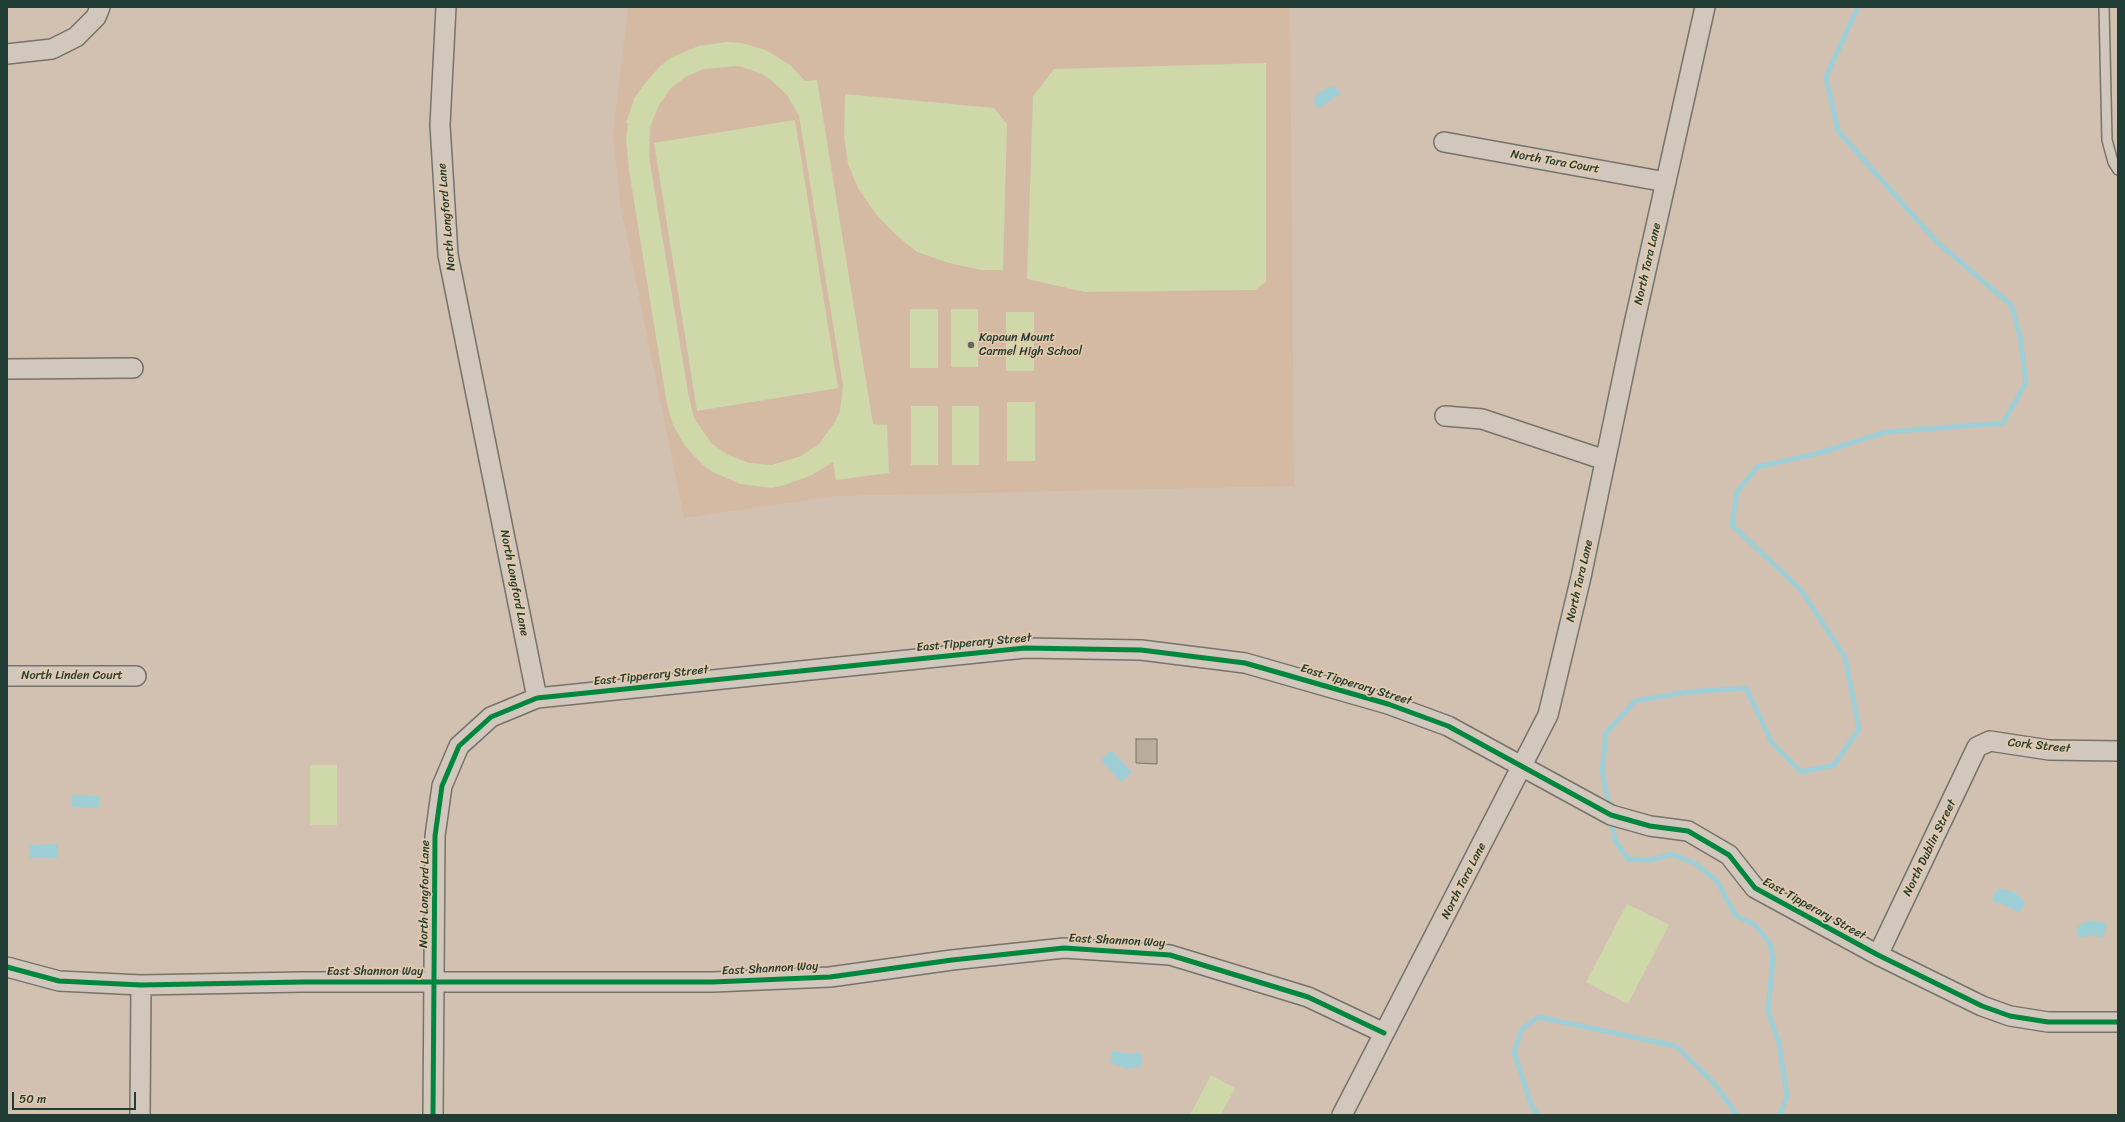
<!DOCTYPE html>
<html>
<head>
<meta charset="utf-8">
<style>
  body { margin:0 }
  #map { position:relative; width:2125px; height:1122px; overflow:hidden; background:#d2c1b0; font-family:Sriracha,sans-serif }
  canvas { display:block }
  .frame { position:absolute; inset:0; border:8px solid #1f3d34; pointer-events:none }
  .scale { position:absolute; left:12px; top:1092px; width:124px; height:18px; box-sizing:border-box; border:2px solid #1f3d34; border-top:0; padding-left:5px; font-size:12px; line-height:14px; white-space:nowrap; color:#1f3d34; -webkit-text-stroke:3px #e4c9ab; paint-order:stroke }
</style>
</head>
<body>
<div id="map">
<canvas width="2125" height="1122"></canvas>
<div class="frame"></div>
<div class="scale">50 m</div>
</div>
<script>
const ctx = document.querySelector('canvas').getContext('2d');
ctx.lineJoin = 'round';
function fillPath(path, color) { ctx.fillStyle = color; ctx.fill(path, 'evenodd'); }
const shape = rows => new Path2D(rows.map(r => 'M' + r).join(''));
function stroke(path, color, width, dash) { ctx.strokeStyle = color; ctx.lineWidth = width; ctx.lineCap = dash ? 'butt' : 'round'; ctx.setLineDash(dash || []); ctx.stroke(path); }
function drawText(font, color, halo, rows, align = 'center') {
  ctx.font = font + ' Sriracha,sans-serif'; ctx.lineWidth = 3.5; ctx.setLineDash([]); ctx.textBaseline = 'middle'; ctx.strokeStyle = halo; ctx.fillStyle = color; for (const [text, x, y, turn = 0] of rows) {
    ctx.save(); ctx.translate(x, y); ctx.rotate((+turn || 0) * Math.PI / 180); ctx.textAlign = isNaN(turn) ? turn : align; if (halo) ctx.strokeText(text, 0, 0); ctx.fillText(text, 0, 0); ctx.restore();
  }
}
fillPath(shape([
  [628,7,1290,7,1294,486,836,496,684,518,620,203,613,135]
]), '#d4baa2');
fillPath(shape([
  [727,42,742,43,766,50,790,65,805,81,817,80,873,424,887,425,889,473,836,480,833,462,812,475,785,485,772,488,740,484,713,472,702,464,685,446,673,425,667,405,629,170,626,138,628,123,626,123,634,99,642,87,660,66,672,57,699,46],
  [738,66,760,73,771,80,787,95,799,116,843,385,840,411,836,420,819,444,801,456,772,465,749,463,728,455,711,443,694,418,688,392,649,156,650,127,659,105,671,88,687,76,704,69],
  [1266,63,1266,282,1255,290,1085,292,1027,279,1033,96,1054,69],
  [845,94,994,108,1007,124,1003,270,981,270,949,263,917,252,895,234,875,213,858,188,848,164,844,136],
  [795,120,838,388,697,411,654,143],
  [910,309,938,309,938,368,910,368],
  [951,309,978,309,978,367,951,367],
  [1006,312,1034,312,1034,371,1006,371],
  [1007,402,1035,402,1035,461,1007,461],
  [911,406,938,406,938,465,911,465],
  [952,406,979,406,979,465,952,465],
  [310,765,337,765,337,825,310,825],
  [1627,904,1669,925,1628,1004,1586,982],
  [1211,1075,1235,1088,1221,1115,1190,1115]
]), '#ced8a9');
fillPath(shape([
  [1333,86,1340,92,1340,96,1336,96,1320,108,1316,106,1314,100,1318,94,1323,90],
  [1111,750,1132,772,1121,782,1101,760],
  [72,795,100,796,99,808,72,807],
  [58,844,58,858,29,858,29,845],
  [1998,888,2014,892,2025,902,2020,913,2000,903,1997,904,1994,902,1992,899],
  [2087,921,2097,921,2107,924,2103,938,2092,935,2082,938,2078,935,2076,930,2078,926],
  [1112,1051,1134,1054,1137,1052,1142,1054,1141,1067,1126,1069,1110,1062]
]), '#9ecfd7');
stroke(shape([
  [1610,810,1602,772,1606,733,1635,701,1687,692,1746,688,1772,743,1801,772,1834,765,1859,729,1845,657,1801,590,1732,525,1737,492,1757,467,1819,453,1886,432,2003,423,2026,383,2020,336,2011,305,1937,242,1838,131,1826,77,1858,7],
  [1611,819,1615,840,1628,859,1651,860,1671,854,1696,864,1717,881,1736,916,1755,925,1770,943,1773,959,1768,1011,1779,1043,1787,1096,1780,1115],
  [1539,1115,1532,1107,1514,1052,1522,1029,1538,1017,1676,1046,1714,1083,1737,1115]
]), '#9ecfd7', 5);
const building = shape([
  [1136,739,1157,739,1157,764,1136,763,1136,739]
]);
fillPath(building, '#b9ab9e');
stroke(building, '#75736a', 1);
const service = shape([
  [2104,7,2107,140,2113,162,2118,170]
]);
const minor = shape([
  [446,7,440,125,448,255,537,698],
  [7,54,52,49,76,37,96,17,100,7],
  [1444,142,1666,182],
  [7,369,133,368],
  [1445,416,1482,419,1605,460],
  [7,676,136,676],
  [1878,955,1977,747,1990,741,2049,750,2118,751],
  [7,967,59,981,141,985,302,982,713,982,830,977,952,960,1064,948,1170,955,1308,997,1384,1033],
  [140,1115,141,985],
  [433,1115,435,836,442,786,459,746,491,717,537,698,1025,648,1141,650,1245,663,1388,704,1448,726,1611,815,1650,826,1688,831,1729,855,1755,888,1878,955,1982,1006,2010,1016,2048,1022,2118,1022],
  [1342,1115,1548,715,1581,577,1632,333,1705,7]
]);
stroke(service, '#75736a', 12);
stroke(minor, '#75736a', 22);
stroke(service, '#d1c7bc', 9);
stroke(minor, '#d1c7bc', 19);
stroke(shape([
  [7,967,59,981,141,985,302,982,713,982,830,977,952,960,1064,948,1170,955,1308,997,1384,1033],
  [433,1115,435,836,442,786,459,746,491,717,537,698,1025,648,1141,650,1245,663,1388,704,1448,726,1611,815,1650,826,1688,831,1729,855,1755,888,1878,955,1982,1006,2010,1016,2048,1022,2118,1022]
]), '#00873e', 5);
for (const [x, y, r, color] of [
  [971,345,4,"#5e6b5f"]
]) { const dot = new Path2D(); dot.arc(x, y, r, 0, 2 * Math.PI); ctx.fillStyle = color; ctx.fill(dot); stroke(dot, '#e4c9ab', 1.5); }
drawText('12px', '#1f3d34', '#e4c9ab', [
  ["North Tara Court",1555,162,10],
  ["North Longford Lane",447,217,-95],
  ["North Tara Lane",1648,264,-77],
  ["North Tara Lane",1580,581,-77],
  ["North Longford Lane",514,583,79],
  ["East Tipperary Street",974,643,-5],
  ["North Linden Court",72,676],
  ["East Tipperary Street",651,676,-6],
  ["East Tipperary Street",1356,685,17],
  ["Cork Street",2039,746,6],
  ["North Dublin Street",1930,848,-64],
  ["North Tara Lane",1464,881,-63],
  ["North Longford Lane",425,894,-89],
  ["East Tipperary Street",1814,909,29],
  ["East Shannon Way",1117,941,3],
  ["East Shannon Way",770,969,-3],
  ["East Shannon Way",375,972]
]);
drawText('12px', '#1f3d34', '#e4c9ab', [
  ["Kapaun Mount",979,338],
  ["Carmel High School",979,352]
], 'left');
</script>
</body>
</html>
